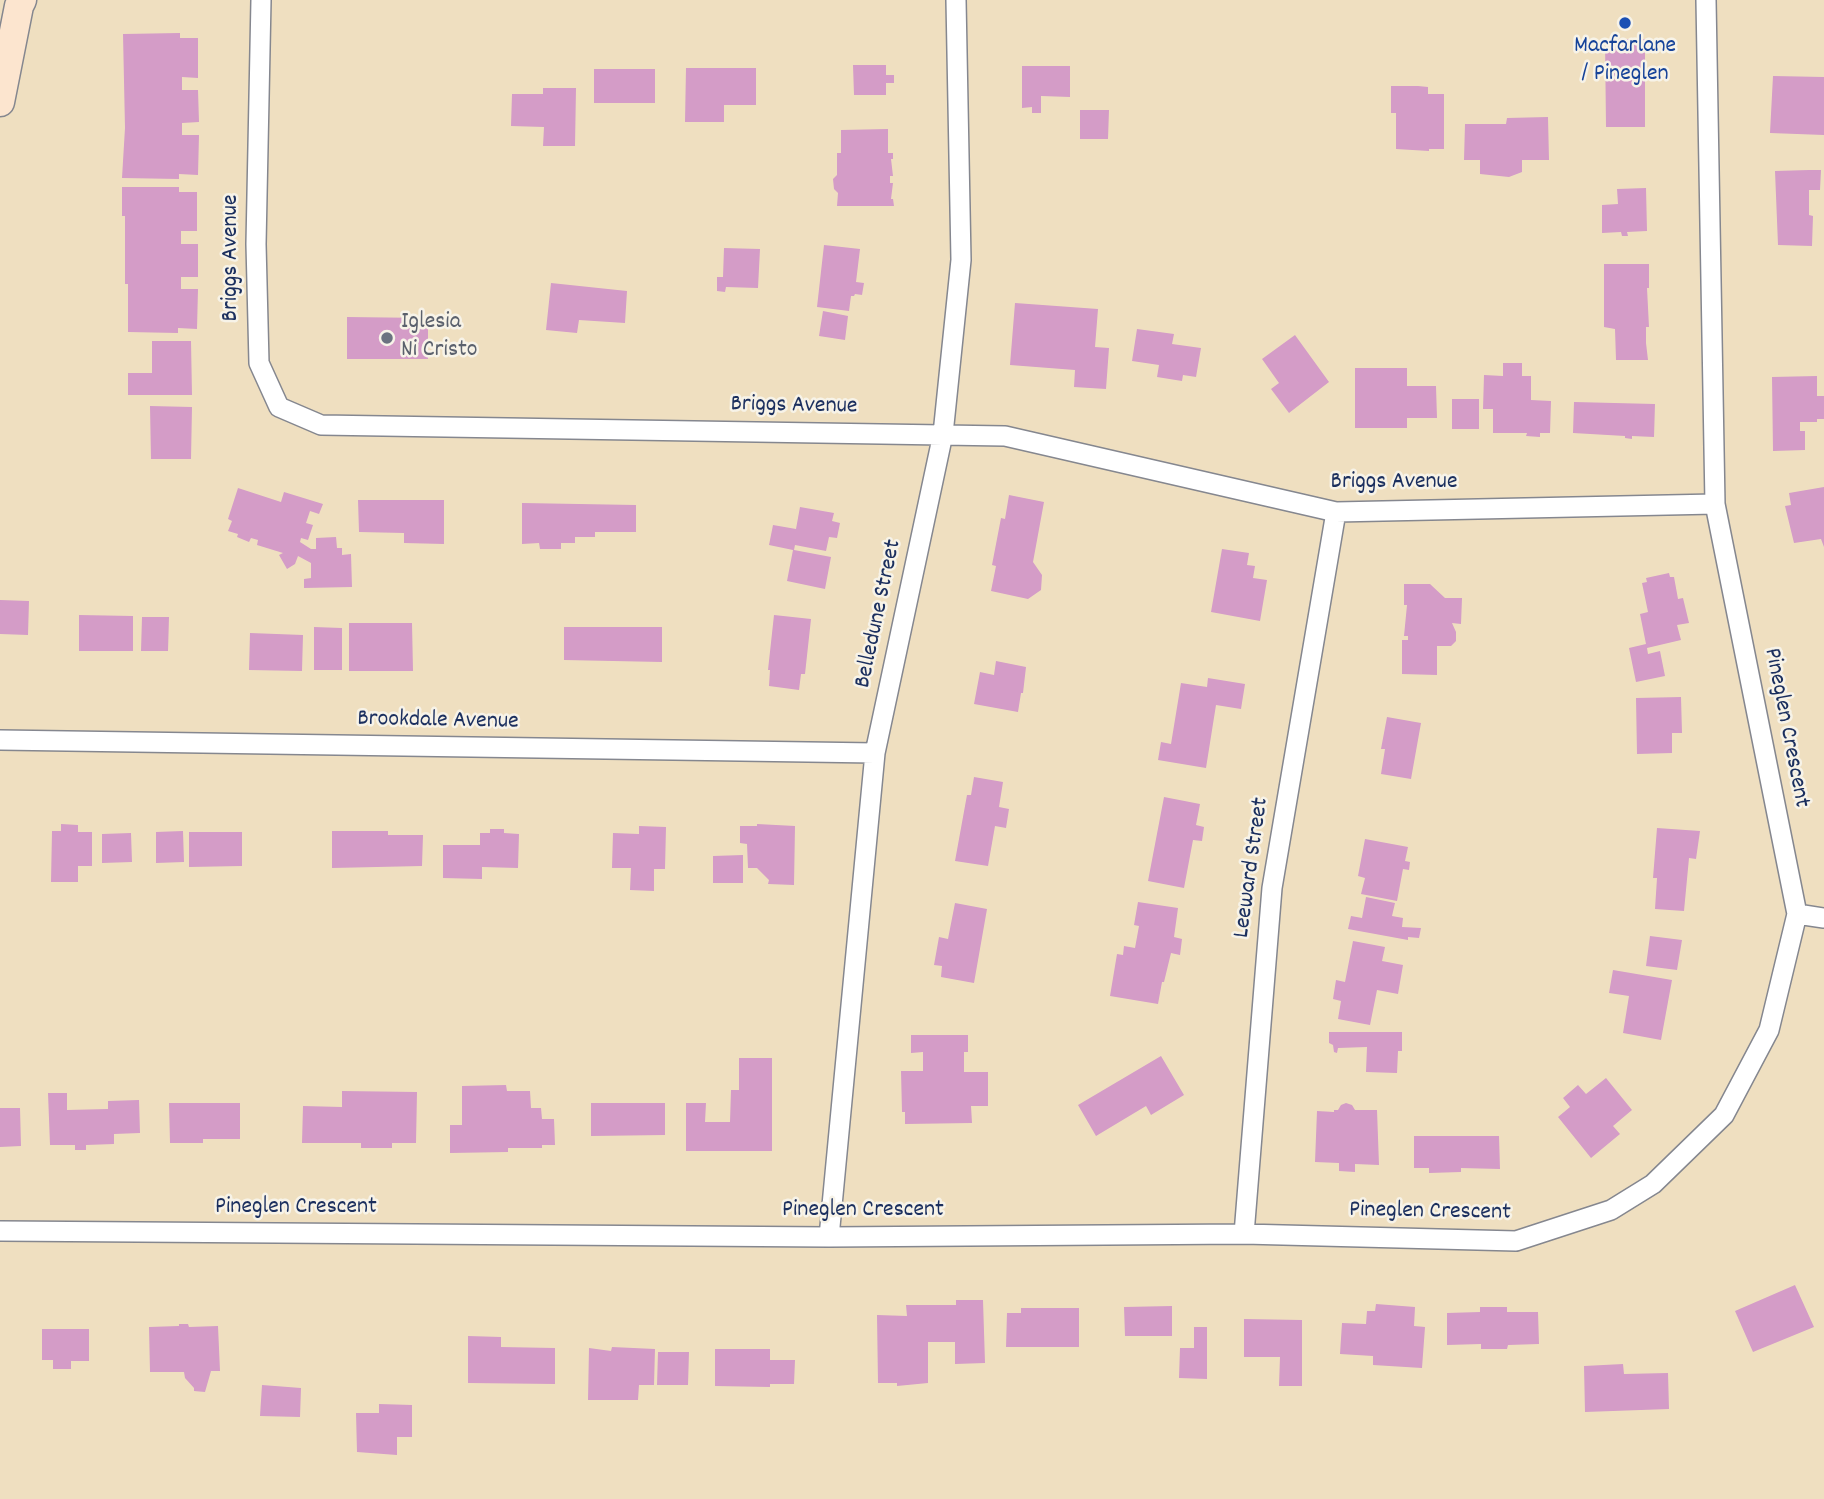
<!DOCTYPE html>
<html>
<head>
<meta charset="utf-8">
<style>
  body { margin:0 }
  canvas { display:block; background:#efdfc0 }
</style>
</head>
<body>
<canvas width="1824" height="1499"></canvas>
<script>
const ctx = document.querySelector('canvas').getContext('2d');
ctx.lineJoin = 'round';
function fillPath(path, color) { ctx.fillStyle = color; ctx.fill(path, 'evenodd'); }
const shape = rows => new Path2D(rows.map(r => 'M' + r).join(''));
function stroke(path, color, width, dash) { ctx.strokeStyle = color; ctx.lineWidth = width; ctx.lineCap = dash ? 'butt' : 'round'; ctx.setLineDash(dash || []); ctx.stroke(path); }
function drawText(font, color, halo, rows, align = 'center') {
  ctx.font = font + ' Dekko,sans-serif'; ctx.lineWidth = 5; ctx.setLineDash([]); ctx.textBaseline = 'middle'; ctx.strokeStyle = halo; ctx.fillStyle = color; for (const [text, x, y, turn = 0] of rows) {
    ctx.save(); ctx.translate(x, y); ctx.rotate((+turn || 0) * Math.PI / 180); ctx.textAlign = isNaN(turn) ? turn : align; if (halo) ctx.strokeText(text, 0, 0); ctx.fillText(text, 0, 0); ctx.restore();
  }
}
fillPath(shape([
  [180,33,180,38,198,38,198,78,182,77,182,90,198,90,199,122,182,123,182,135,199,135,198,175,179,174,179,179,122,178,125,128,123,34],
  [1605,39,1645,39,1645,127,1606,127],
  [853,65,886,65,886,75,894,75,894,83,886,83,886,95,854,95],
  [1022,66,1070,66,1070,97,1041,96,1041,113,1032,113,1032,107,1022,108],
  [686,68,756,68,756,105,724,105,724,122,685,122],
  [594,69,655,69,655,103,594,103],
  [1773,76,1824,77,1824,135,1770,133],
  [1391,86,1418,86,1428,87,1428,94,1444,94,1444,149,1429,149,1429,151,1396,149,1396,113,1391,113],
  [543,88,576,88,575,146,543,146,544,127,511,126,512,94,543,94],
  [1080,110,1109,110,1108,139,1080,139],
  [1548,117,1549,160,1522,160,1522,172,1509,177,1480,174,1480,160,1464,160,1465,124,1506,124,1507,118],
  [888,129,888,153,893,153,893,159,891,159,893,176,890,176,890,183,893,183,891,199,893,199,894,206,837,206,838,193,834,189,833,179,837,175,837,153,841,153,841,130],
  [1809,170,1821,170,1820,190,1809,190,1809,215,1813,216,1812,246,1778,245,1775,171],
  [122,187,179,187,179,192,197,192,197,231,181,231,181,244,198,244,198,277,181,277,181,289,198,289,197,329,178,328,178,333,128,332,128,284,125,284,125,216,122,216],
  [1646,188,1647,231,1627,232,1628,236,1622,236,1621,232,1602,233,1602,205,1618,204,1617,189],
  [824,245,860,249,856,282,864,283,862,295,855,294,854,296,851,296,849,311,817,307],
  [724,248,760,249,758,288,726,287,725,292,717,291,717,277,723,277],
  [1604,264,1649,264,1649,288,1647,288,1649,327,1646,327,1646,343,1648,360,1616,360,1615,329,1604,327],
  [551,283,627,291,625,323,579,320,577,333,546,330],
  [1015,303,1098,309,1095,347,1109,348,1106,389,1074,387,1075,370,1010,365],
  [823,311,848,316,845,340,819,336],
  [347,317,428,318,428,359,347,359],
  [1137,329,1174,334,1172,344,1201,348,1196,377,1183,375,1182,381,1157,377,1159,365,1132,361],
  [1295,335,1329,382,1289,413,1271,389,1279,383,1262,359],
  [152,341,191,341,192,395,128,395,128,373,152,373],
  [1503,363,1522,363,1522,376,1531,376,1531,400,1551,401,1550,433,1540,433,1540,437,1526,436,1527,433,1493,433,1493,409,1483,409,1484,375,1503,376],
  [1355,368,1407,368,1407,386,1436,386,1437,418,1407,418,1407,428,1355,428],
  [1817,376,1817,396,1824,396,1824,419,1817,419,1817,422,1800,422,1800,431,1805,431,1805,450,1773,451,1772,377],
  [1452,399,1479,399,1479,429,1452,429],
  [1574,402,1655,404,1654,437,1632,436,1632,439,1625,438,1625,436,1573,433],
  [150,406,192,407,191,459,151,459],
  [1824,487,1824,547,1821,539,1794,543,1785,506,1791,505,1789,493],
  [238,488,281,502,284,492,323,504,319,514,310,511,306,523,313,525,308,540,301,538,300,542,311,549,316,549,316,538,336,537,337,548,342,548,342,555,351,554,352,587,304,588,304,579,311,578,311,563,298,556,295,564,287,569,279,555,283,553,257,545,258,540,251,538,249,542,237,537,238,534,228,531,232,521,228,519],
  [1009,495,1044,502,1033,562,1042,575,1041,590,1028,599,991,591,996,566,992,565,1001,518,1005,519],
  [358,500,444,500,444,544,404,543,404,533,359,532],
  [522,503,636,505,636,532,595,532,595,537,575,537,575,543,561,543,561,549,540,549,539,543,522,544],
  [800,507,834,513,832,521,840,523,837,538,829,537,826,551,795,545,794,550,831,557,825,589,787,581,793,550,769,545,773,525,796,529],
  [1222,549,1249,553,1247,565,1255,566,1253,578,1267,580,1260,621,1211,612],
  [1669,573,1670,577,1674,577,1678,599,1683,598,1689,623,1677,625,1681,640,1647,648,1648,654,1660,651,1665,676,1636,682,1629,648,1646,644,1640,614,1648,612,1642,583,1647,582,1646,578],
  [1404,584,1430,584,1445,598,1462,598,1461,624,1452,623,1456,632,1456,641,1451,646,1437,646,1437,675,1402,674,1402,640,1408,640,1408,636,1404,636,1407,605,1404,605],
  [0,600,29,601,28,635,0,634],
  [79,615,133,616,133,651,79,651],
  [774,615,811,619,805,674,801,674,799,690,769,686,770,670,768,670],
  [142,617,169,617,168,651,141,651],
  [349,623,412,623,413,671,349,671],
  [314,627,342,628,342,670,314,670],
  [564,627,662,627,662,662,564,660],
  [250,633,303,635,302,671,249,670],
  [996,661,1026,667,1023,693,1021,693,1018,712,974,704,980,672,994,675],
  [1208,678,1245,684,1241,709,1216,705,1206,768,1158,760,1161,742,1171,744,1181,683,1207,687],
  [1681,697,1682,733,1672,733,1672,753,1637,754,1636,698],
  [1387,717,1421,723,1411,779,1381,774,1385,749,1381,749],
  [974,777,1003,782,999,807,1009,809,1006,828,995,826,988,866,955,861,967,795,971,795],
  [1164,797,1200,804,1196,825,1204,827,1202,841,1193,840,1184,888,1148,881],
  [61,824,78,825,78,832,92,832,92,866,78,866,78,882,51,882,52,831,61,831],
  [757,824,795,826,794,885,768,884,769,880,757,868,748,868,747,844,740,843,740,826,757,826],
  [639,826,666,827,665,869,654,869,654,891,630,890,631,868,612,868,613,833,639,834],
  [1657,828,1700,831,1696,859,1689,858,1684,911,1655,909,1657,878,1653,878],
  [490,829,504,829,504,833,519,834,518,868,482,867,482,879,443,878,443,845,480,845,480,833,490,833],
  [183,831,184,862,156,863,156,832],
  [332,831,388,831,388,835,423,835,422,866,332,868],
  [189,832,242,832,242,866,189,867],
  [131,833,132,862,102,863,102,834],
  [1365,839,1408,847,1405,861,1410,862,1409,870,1403,869,1397,901,1361,894,1365,878,1358,876],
  [743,855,743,883,713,883,713,856],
  [1366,897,1395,903,1392,916,1403,918,1402,927,1421,928,1419,938,1408,937,1408,940,1348,929,1351,916,1362,918],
  [1138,902,1178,908,1174,937,1182,939,1180,955,1171,953,1164,982,1162,982,1158,1004,1110,996,1117,954,1123,955,1124,946,1135,948,1139,926,1134,925],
  [955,903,987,909,974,983,941,977,942,966,934,965,939,937,948,939],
  [1650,936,1682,940,1677,970,1646,966],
  [1353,941,1385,947,1382,961,1403,965,1398,994,1377,990,1370,1025,1338,1019,1341,1001,1333,999,1336,980,1345,982],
  [1613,970,1672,980,1661,1040,1623,1033,1629,996,1609,993],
  [1329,1032,1402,1032,1402,1051,1398,1051,1397,1073,1366,1072,1367,1047,1338,1048,1337,1053,1334,1052,1333,1045,1329,1043],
  [911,1035,968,1035,968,1052,964,1052,964,1072,988,1072,988,1106,971,1106,972,1123,905,1124,905,1112,902,1112,901,1071,923,1071,923,1052,911,1053],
  [1161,1056,1184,1095,1151,1115,1146,1106,1096,1136,1078,1105],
  [739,1058,772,1058,772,1151,686,1151,686,1103,706,1103,705,1122,730,1122,731,1090,739,1090],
  [1606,1078,1632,1110,1613,1126,1620,1134,1591,1158,1558,1117,1570,1107,1563,1098,1578,1085,1586,1094],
  [506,1085,507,1091,530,1091,531,1108,541,1108,542,1119,554,1119,555,1145,542,1145,542,1148,508,1148,508,1152,450,1153,450,1125,462,1125,462,1086],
  [342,1091,417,1092,416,1143,392,1143,392,1148,361,1148,361,1143,302,1143,303,1106,342,1107],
  [48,1093,67,1093,67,1110,108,1109,108,1101,139,1100,140,1133,114,1134,114,1144,86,1145,86,1150,75,1150,75,1145,50,1145],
  [169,1103,240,1103,240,1139,203,1139,203,1143,170,1143],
  [591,1103,665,1103,665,1135,591,1136],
  [1346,1103,1352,1105,1355,1110,1377,1110,1379,1165,1355,1164,1355,1172,1339,1171,1339,1163,1315,1162,1317,1111,1334,1112,1334,1110,1338,1110,1341,1105],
  [0,1108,20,1108,21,1146,0,1147],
  [1414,1136,1499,1136,1500,1169,1461,1168,1461,1172,1429,1173,1429,1168,1414,1168],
  [1795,1285,1814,1327,1753,1352,1735,1311],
  [956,1300,983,1300,985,1363,955,1364,955,1342,928,1342,928,1383,897,1386,897,1383,878,1383,877,1315,907,1316,906,1305,956,1305],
  [1376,1304,1415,1307,1414,1326,1425,1327,1422,1368,1373,1365,1373,1356,1340,1354,1342,1323,1366,1324,1367,1311,1375,1311],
  [1172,1306,1172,1336,1125,1336,1124,1307],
  [1480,1307,1507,1307,1507,1312,1538,1312,1539,1344,1508,1345,1507,1349,1481,1349,1481,1344,1447,1345,1447,1313,1480,1312],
  [1021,1308,1079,1308,1079,1347,1006,1347,1007,1313,1021,1313],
  [1244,1319,1302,1320,1302,1386,1279,1386,1280,1357,1244,1357],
  [179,1324,188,1324,189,1327,218,1326,220,1371,211,1371,205,1392,194,1391,194,1388,185,1378,184,1372,150,1372,149,1327,179,1326],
  [1194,1327,1207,1327,1207,1379,1179,1378,1180,1348,1194,1348],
  [42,1329,89,1329,89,1361,71,1361,71,1369,53,1369,53,1360,42,1360],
  [468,1336,501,1337,501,1347,555,1348,555,1384,468,1383],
  [612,1347,655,1349,654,1385,639,1385,638,1400,588,1400,589,1348,611,1351],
  [715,1349,770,1349,770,1360,795,1360,794,1384,770,1384,770,1387,715,1386],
  [658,1352,689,1352,688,1385,657,1385],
  [1623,1364,1624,1374,1668,1373,1669,1409,1585,1412,1584,1366],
  [262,1385,301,1388,300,1417,260,1416],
  [379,1404,412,1405,412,1437,397,1437,397,1455,357,1452,356,1413,379,1413]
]), '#d49cc7');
const street = shape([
  [261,0,256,244,259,363,279,407,321,425,1005,436,1336,512,1715,504],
  [0,740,875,753],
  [1797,914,1824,918],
  [0,1231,829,1237,1244,1234,1516,1241,1611,1210,1653,1184,1724,1115,1769,1030,1797,914,1715,504,1706,0],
  [1244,1234,1272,888,1336,512],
  [829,1237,875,753,943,434,961,260,956,0]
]);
const secondary = shape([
  [0,102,19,6,22,0]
]);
stroke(street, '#85878f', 22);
stroke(secondary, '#85878f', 31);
stroke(street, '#fff', 19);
stroke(secondary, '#fce5cf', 28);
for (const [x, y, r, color] of [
  [1625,23,7,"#1a4fb4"],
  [387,338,7,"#6b7280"]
]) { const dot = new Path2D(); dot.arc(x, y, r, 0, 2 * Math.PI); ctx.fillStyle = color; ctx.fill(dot); stroke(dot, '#f7f3e8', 2.5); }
drawText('24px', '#164399', '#f7f3e8', [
  ["Macfarlane",1625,48],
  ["/ Pineglen",1625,76]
]);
drawText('24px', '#1b2f5e', '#f7f3e8', [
  ["Briggs Avenue",233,258,-90],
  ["Briggs Avenue",794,407,1],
  ["Briggs Avenue",1394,484],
  ["Belledune Street",880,614,-78],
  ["Brookdale Avenue",438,722,1],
  ["Pineglen Crescent",1785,728,79],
  ["Leeward Street",1253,868,-82],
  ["Pineglen Crescent",296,1209],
  ["Pineglen Crescent",863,1212],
  ["Pineglen Crescent",1430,1213,1]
]);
drawText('24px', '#5b616d', '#f7f3e8', [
  ["Iglesia",401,324],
  ["Ni Cristo",401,352]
], 'left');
</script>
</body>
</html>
